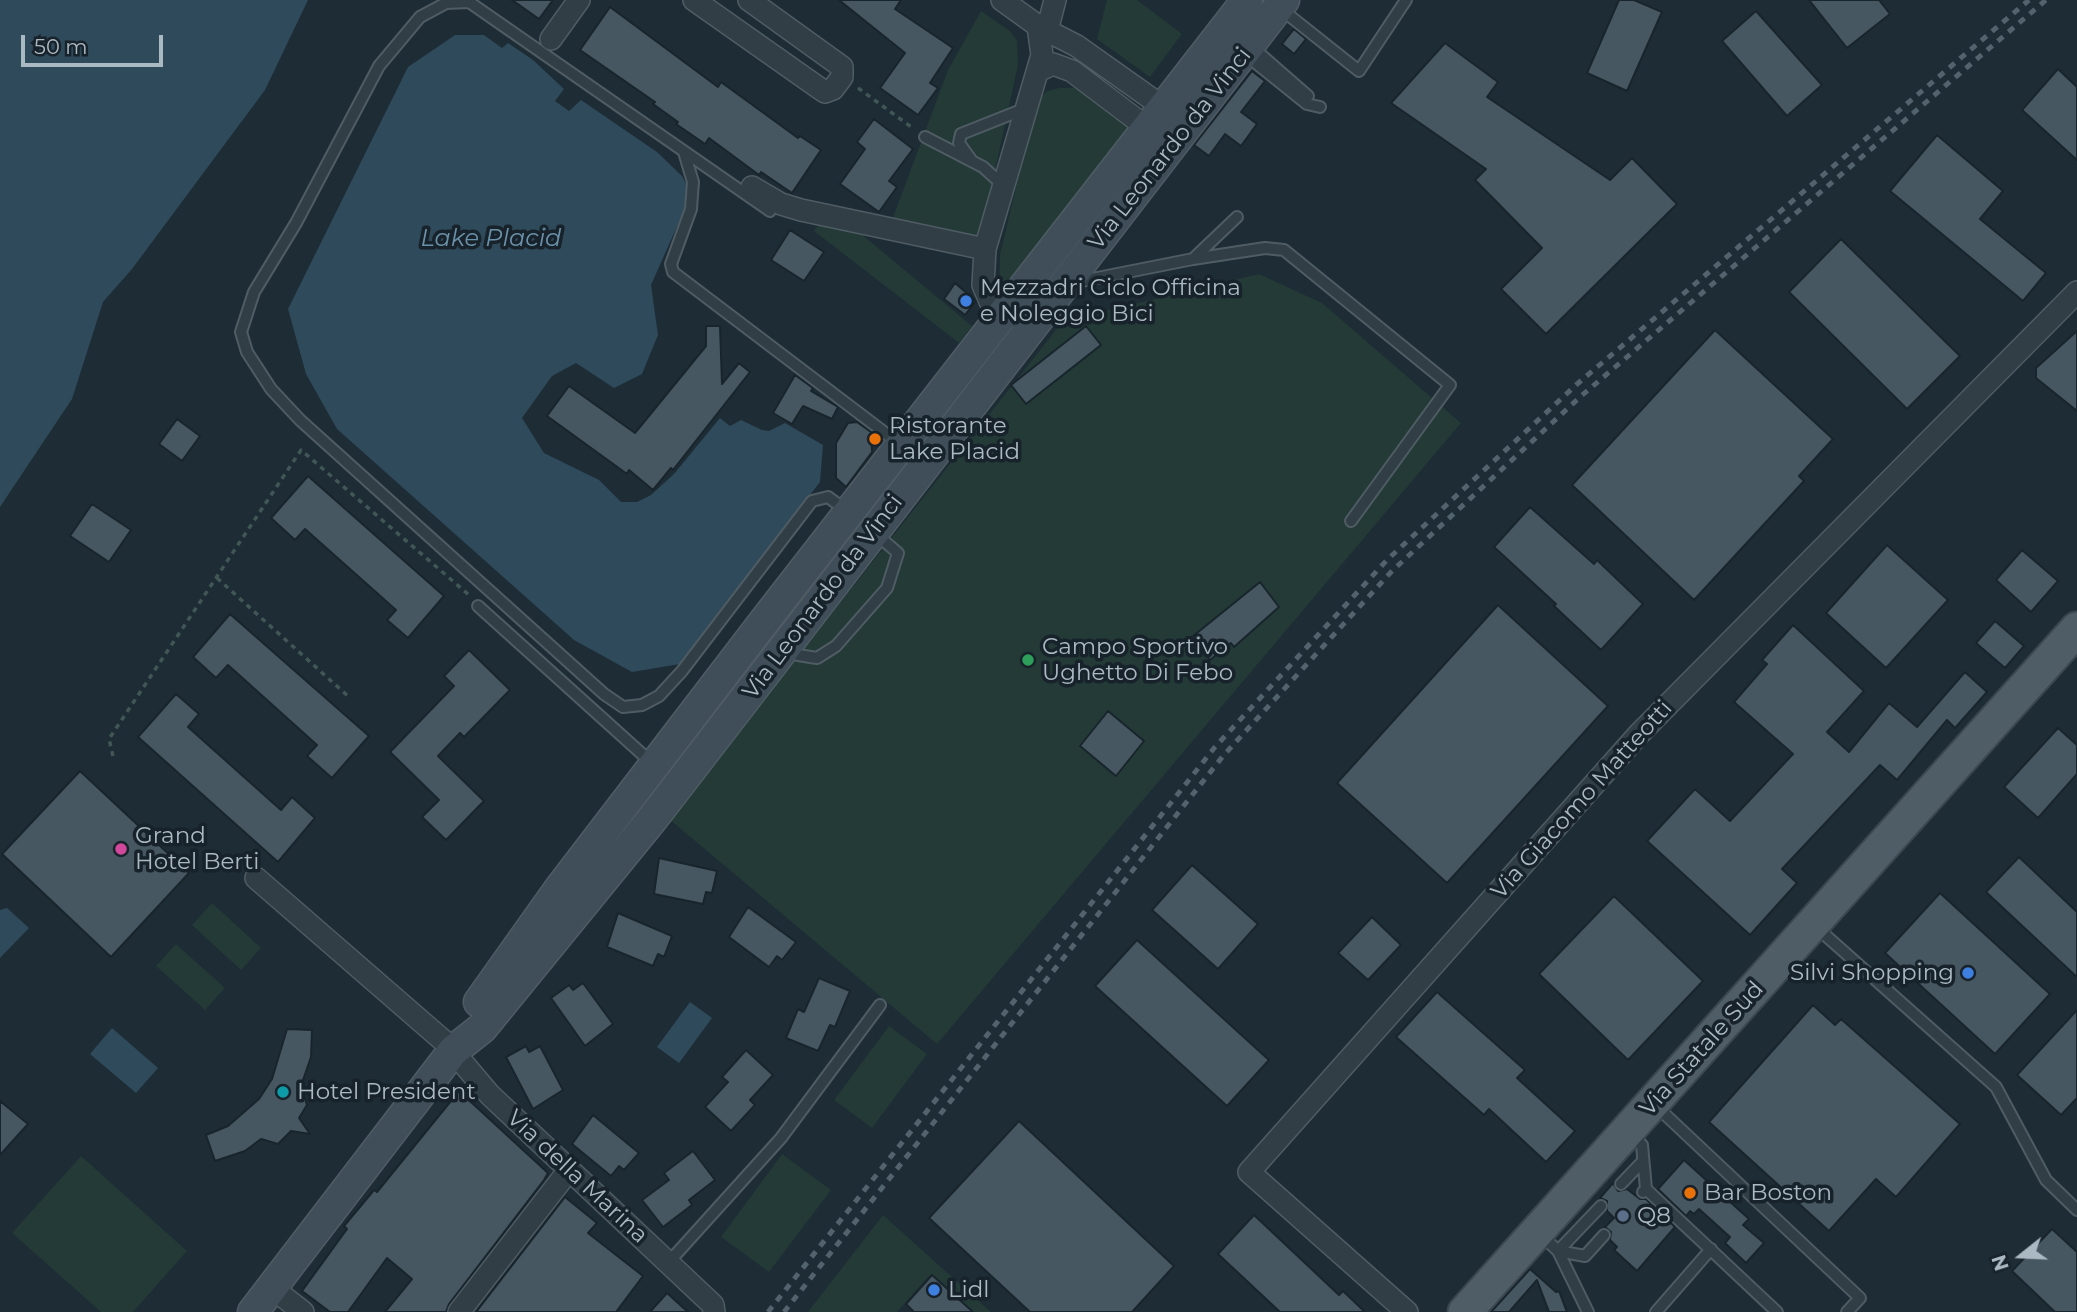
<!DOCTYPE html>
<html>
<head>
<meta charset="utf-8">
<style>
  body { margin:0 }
  #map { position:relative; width:2077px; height:1312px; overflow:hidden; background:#1e2c35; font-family:Montserrat,sans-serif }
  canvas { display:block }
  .north { position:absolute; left:1986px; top:1221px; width:70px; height:70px; -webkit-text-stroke:5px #17222a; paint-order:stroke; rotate:252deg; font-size:19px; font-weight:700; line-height:28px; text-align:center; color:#abb9c3 }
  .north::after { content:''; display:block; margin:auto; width:24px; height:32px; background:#abb9c3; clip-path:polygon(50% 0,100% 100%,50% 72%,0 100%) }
  .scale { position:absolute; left:21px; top:35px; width:142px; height:32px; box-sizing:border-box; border:4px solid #abb9c3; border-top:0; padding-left:9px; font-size:21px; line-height:24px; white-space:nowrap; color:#abb9c3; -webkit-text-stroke:5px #17222a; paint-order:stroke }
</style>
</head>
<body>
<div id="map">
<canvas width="2077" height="1312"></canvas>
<div class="north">N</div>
<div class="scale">50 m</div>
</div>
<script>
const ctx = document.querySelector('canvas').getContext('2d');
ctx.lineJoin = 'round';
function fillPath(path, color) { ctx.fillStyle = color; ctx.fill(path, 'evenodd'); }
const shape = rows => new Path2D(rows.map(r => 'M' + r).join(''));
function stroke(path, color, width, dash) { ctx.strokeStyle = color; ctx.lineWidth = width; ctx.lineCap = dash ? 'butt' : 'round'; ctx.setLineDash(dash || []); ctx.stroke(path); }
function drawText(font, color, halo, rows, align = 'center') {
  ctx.font = font + ' Montserrat,sans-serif'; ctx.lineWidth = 7; ctx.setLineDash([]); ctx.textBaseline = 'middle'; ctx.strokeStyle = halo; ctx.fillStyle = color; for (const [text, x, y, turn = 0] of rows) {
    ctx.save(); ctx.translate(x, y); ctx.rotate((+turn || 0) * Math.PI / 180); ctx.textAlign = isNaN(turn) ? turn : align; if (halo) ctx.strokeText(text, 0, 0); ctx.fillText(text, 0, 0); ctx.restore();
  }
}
fillPath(shape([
  [1107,0,1137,0,1182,34,1150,77,1097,39],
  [981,11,1010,31,1017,41,1018,65,980,239,892,220,948,70],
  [1059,88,1075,88,1088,93,1132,125,999,300,1000,255,1029,132,1038,100,1047,91],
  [823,218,848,223,972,326,959,343,814,231],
  [1259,274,1322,303,1461,423,937,1044,669,819,1063,321],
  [212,903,261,948,241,970,192,925],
  [176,944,225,988,205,1010,156,966],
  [889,1026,927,1054,872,1128,834,1100],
  [782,1154,831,1190,769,1272,721,1237],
  [81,1156,187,1251,133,1312,101,1312,12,1233],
  [883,1215,991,1312,973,1312,931,1274,897,1312,808,1312]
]), '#233a37');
fillPath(shape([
  [0,0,308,0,265,90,132,269,103,302,72,399,0,507],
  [455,35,484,35,502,48,508,43,533,60,564,89,555,101,569,111,581,100,657,152,682,176,689,189,683,213,651,285,658,335,642,374,614,388,576,363,552,376,522,418,544,453,599,480,621,502,637,502,651,495,674,474,720,418,730,426,741,420,762,430,769,431,785,423,823,445,820,482,680,664,632,672,574,640,337,429,306,374,288,309,408,67],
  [7,908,29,928,0,958,0,910],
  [690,1002,712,1018,679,1063,657,1047],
  [112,1028,158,1068,136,1093,90,1054]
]), '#2f4a5b');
const building = shape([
  [512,0,553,0,539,19,512,0],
  [839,0,901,0,895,9,953,48,930,83,938,88,918,115,880,88,905,53,839,0],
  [1619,0,1634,0,1662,12,1627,91,1587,73,1619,0],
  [1809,0,1879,0,1890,14,1847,48,1809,0],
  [610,7,718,87,721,82,798,138,800,136,821,150,792,193,761,172,759,175,709,138,705,144,676,124,678,122,653,104,655,102,580,50,610,7],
  [1756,11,1822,85,1787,116,1722,41,1756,11],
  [1294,29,1306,39,1294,54,1282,44,1294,29],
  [1445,43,1498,82,1487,97,1610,180,1632,158,1677,204,1546,334,1501,289,1542,248,1475,180,1486,169,1391,103,1445,43],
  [2058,69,2077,87,2077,160,2022,110,2058,69],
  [1252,71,1265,81,1241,112,1257,124,1241,146,1225,134,1209,156,1194,145,1252,71],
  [874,119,913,149,889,181,897,187,879,212,840,184,865,149,857,142,874,119],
  [1937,135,2003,191,1980,219,2046,273,2023,301,1890,191,1937,135],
  [790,230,824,252,804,281,771,260,790,230],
  [1841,239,1960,356,1907,409,1789,292,1841,239],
  [955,283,976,301,965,315,944,299,955,283],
  [706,326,720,326,722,384,739,363,750,372,673,470,671,468,653,490,629,470,627,474,547,416,569,386,635,433,706,346,706,326],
  [1086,326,1101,345,1026,404,1011,385,1086,326],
  [1715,330,1833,439,1799,476,1804,481,1694,600,1572,485,1715,330],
  [2077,331,2077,411,2036,378,2036,368,2077,331],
  [795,375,813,388,811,391,838,407,832,419,803,406,792,424,773,413,795,375],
  [177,419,200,436,182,461,159,444,177,419],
  [857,422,871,432,872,452,846,487,836,478,836,443,848,423,857,422],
  [308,476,444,596,408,638,387,620,396,610,305,529,295,540,271,518,308,476],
  [92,504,131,530,109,562,70,536,92,504],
  [1530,507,1594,564,1597,560,1643,604,1601,650,1554,606,1556,604,1494,547,1530,507],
  [1887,545,1948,600,1886,668,1826,613,1887,545],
  [2022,550,2058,581,2031,612,1996,580,2022,550],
  [1260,582,1279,607,1234,647,1231,643,1210,660,1192,637,1260,582],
  [1498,605,1608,706,1447,883,1337,783,1498,605],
  [230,614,369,736,332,778,307,756,317,745,228,665,216,678,193,657,230,614],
  [1995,621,2024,646,2005,668,1976,643,1995,621],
  [1793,625,1864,691,1827,732,1849,752,1889,703,1917,727,1965,672,1987,692,1955,728,1947,720,1897,780,1880,765,1782,869,1797,883,1750,935,1647,841,1695,789,1730,821,1793,754,1734,702,1767,664,1762,660,1793,625],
  [469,650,510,690,464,737,460,733,438,756,484,801,446,840,422,817,439,800,390,752,454,686,444,676,469,650],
  [176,694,199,714,188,727,281,810,292,797,315,818,278,862,138,737,176,694],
  [1108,711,1144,741,1116,776,1080,746,1108,711],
  [2058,728,2077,745,2077,774,2038,818,2004,787,2058,728],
  [80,771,189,873,111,957,2,854,80,771],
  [2019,857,2077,912,2077,977,1986,892,2019,857],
  [659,858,717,871,712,893,706,892,703,904,654,894,659,858],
  [1192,865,1258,924,1218,969,1152,910,1192,865],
  [1940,893,2050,994,1995,1054,1885,953,1940,893],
  [1614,896,1703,981,1628,1060,1539,974,1614,896],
  [748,907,796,942,782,960,777,956,769,967,729,937,748,907],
  [618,913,672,936,664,957,658,954,653,966,607,947,618,913],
  [1372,917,1401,945,1368,980,1338,953,1372,917],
  [1137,940,1269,1060,1227,1106,1095,986,1137,940],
  [819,978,850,991,835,1027,830,1025,818,1051,786,1038,798,1009,804,1012,819,978],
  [583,983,613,1024,585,1046,551,998,569,985,573,990,583,983],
  [1437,992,1525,1070,1517,1078,1575,1131,1546,1162,1489,1109,1484,1115,1396,1037,1437,992],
  [1813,1005,1835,1025,1841,1019,1960,1124,1896,1197,1876,1179,1829,1231,1709,1122,1813,1005],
  [2077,1010,2077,1098,2061,1115,2017,1075,2077,1010],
  [287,1029,312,1030,311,1057,301,1086,307,1105,299,1118,310,1134,291,1131,278,1144,261,1139,245,1151,215,1161,206,1135,228,1126,259,1099,272,1079,287,1029],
  [526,1046,529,1052,540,1046,563,1090,533,1109,506,1057,526,1046],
  [746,1050,773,1075,750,1100,755,1105,731,1131,705,1107,728,1082,722,1077,746,1050],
  [459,1091,548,1173,544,1180,449,1304,446,1312,385,1312,412,1279,387,1258,348,1312,330,1312,302,1291,347,1229,344,1226,374,1190,377,1192,459,1091],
  [0,1101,28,1124,0,1155,0,1101],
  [593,1115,639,1153,624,1170,619,1166,611,1176,572,1144,593,1115],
  [1019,1121,1174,1266,1132,1312,1030,1312,929,1218,1019,1121],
  [693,1151,715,1180,689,1200,692,1205,663,1227,642,1200,669,1180,664,1173,693,1151],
  [1684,1160,1749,1219,1743,1225,1764,1243,1746,1263,1725,1243,1730,1237,1699,1209,1694,1214,1690,1211,1686,1216,1658,1189,1684,1160],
  [1613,1183,1618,1191,1627,1189,1640,1199,1646,1199,1675,1227,1637,1271,1614,1250,1617,1247,1610,1240,1611,1232,1605,1227,1614,1218,1607,1211,1607,1201,1600,1198,1613,1183],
  [565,1197,597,1223,588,1233,643,1276,616,1312,476,1312,565,1197],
  [1254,1215,1339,1295,1343,1291,1365,1312,1280,1312,1218,1254,1254,1215],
  [2052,1229,2077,1252,2077,1312,2055,1312,2012,1271,2052,1229],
  [1530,1269,1556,1292,1559,1291,1567,1312,1549,1312,1537,1280,1509,1312,1491,1312,1530,1269],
  [932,1275,973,1312,914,1312,906,1304,932,1275],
  [667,1293,688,1312,650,1312,667,1293]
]);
fillPath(building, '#465761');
stroke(building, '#19252c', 2);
const lane = shape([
  [1281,9,1359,71,1406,0],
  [1256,43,1260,54,1308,96],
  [1246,55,1307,104,1320,107],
  [925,137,983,167,1005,187],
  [684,152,693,182,691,209,671,264,673,272,901,445],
  [972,161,959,143,961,134,1024,109],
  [770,211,469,2,446,3,420,17,379,66,296,223,254,292,241,332,247,352,271,389,300,420,604,694,623,707,642,705,659,696,682,671,812,501,828,497,847,511],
  [1195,257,1237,217],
  [1072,283,1193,259,1265,248,1284,250,1450,385,1351,521],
  [478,606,652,763],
  [789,648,798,655,817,658,836,646,887,588,898,553,876,534],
  [1815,926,1996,1087,2046,1180,2077,1210],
  [1655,1105,1860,1298,1847,1312],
  [1631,1135,1642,1145,1646,1189,1643,1192],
  [1621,1184,1643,1161],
  [1646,1189,1777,1312],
  [1540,1234,1558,1251,1585,1256,1604,1235],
  [668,1263,781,1138,880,1005],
  [1588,1312,1558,1251,1601,1206],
  [1656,1312,1711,1249]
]);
const street = shape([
  [694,0,819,88,825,92,833,89,842,77,842,67,749,0],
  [1002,0,1038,26,1077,46,1163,107,1172,117],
  [1038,26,1042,55,985,249,983,285,993,308,1002,316,1043,315],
  [1047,31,1055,0],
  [551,39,579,0],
  [1038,71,1053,64,1072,71,1158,136],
  [752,187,781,204,801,210,985,249],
  [256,878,446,1043,490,1095,713,1305,714,1312],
  [271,1287,303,1312],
  [459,1312,569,1170],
  [1407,1312,1249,1172,1638,735,2077,292]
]);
const secondary = shape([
  [479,1002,560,888,769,615,1247,0],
  [253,1312,453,1051,482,1028,654,817,1284,0]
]);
const primary = shape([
  [1465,1312,2077,629]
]);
stroke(lane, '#4f5c64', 14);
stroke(street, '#4f5c64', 24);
stroke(secondary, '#4f5c64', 33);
stroke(primary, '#3b474f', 37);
stroke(shape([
  [858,88,914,129],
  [217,578,349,697],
  [113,756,109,739,301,450,469,595]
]), '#415756', 3.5, [5, 5]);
stroke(lane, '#313e46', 10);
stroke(street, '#313e46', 21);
stroke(secondary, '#3f4e59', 30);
stroke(primary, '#4f5d66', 33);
stroke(shape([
  [768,1312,1215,747,1387,560,1576,385,2029,0],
  [784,1312,1223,756,1392,571,1580,397,2046,0]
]), '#53636d', 5, [7, 7]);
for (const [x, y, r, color] of [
  [966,301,7,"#3f7fe0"],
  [875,439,7,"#e8710a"],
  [1028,660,7,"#2e9e5b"],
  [121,849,7,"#d1479c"],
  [1968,973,7,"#3f7fe0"],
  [283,1092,7,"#0f9aa8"],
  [1690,1193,7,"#e8710a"],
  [1623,1216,7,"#5c6f8a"],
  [934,1290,7,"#3f7fe0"]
]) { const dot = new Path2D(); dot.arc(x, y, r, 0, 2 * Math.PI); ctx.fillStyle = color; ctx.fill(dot); stroke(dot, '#17222a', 2.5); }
drawText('23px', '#abb9c3', '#17222a', [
  ["Via Leonardo da Vinci",1170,149,-52],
  ["Via Leonardo da Vinci",823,597,-53],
  ["Via Giacomo Matteotti",1582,800,-48],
  ["Via Statale Sud",1702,1049,-48],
  ["Via della Marina",577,1177,43]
]);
drawText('23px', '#abb9c3', '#17222a', [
  ["Mezzadri Ciclo Officina",980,288],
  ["e Noleggio Bici",980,314],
  ["Ristorante",889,426],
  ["Lake Placid",889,452],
  ["Campo Sportivo",1042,647],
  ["Ughetto Di Febo",1042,673],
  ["Grand",135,836],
  ["Hotel Berti",135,862],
  ["Silvi Shopping",1954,973,"right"],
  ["Hotel President",297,1092],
  ["Bar Boston",1704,1193],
  ["Q8",1637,1216],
  ["Lidl",948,1290]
], 'left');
drawText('italic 24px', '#6a91a9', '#17222a', [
  ["Lake Placid",491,239]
]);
</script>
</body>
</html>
